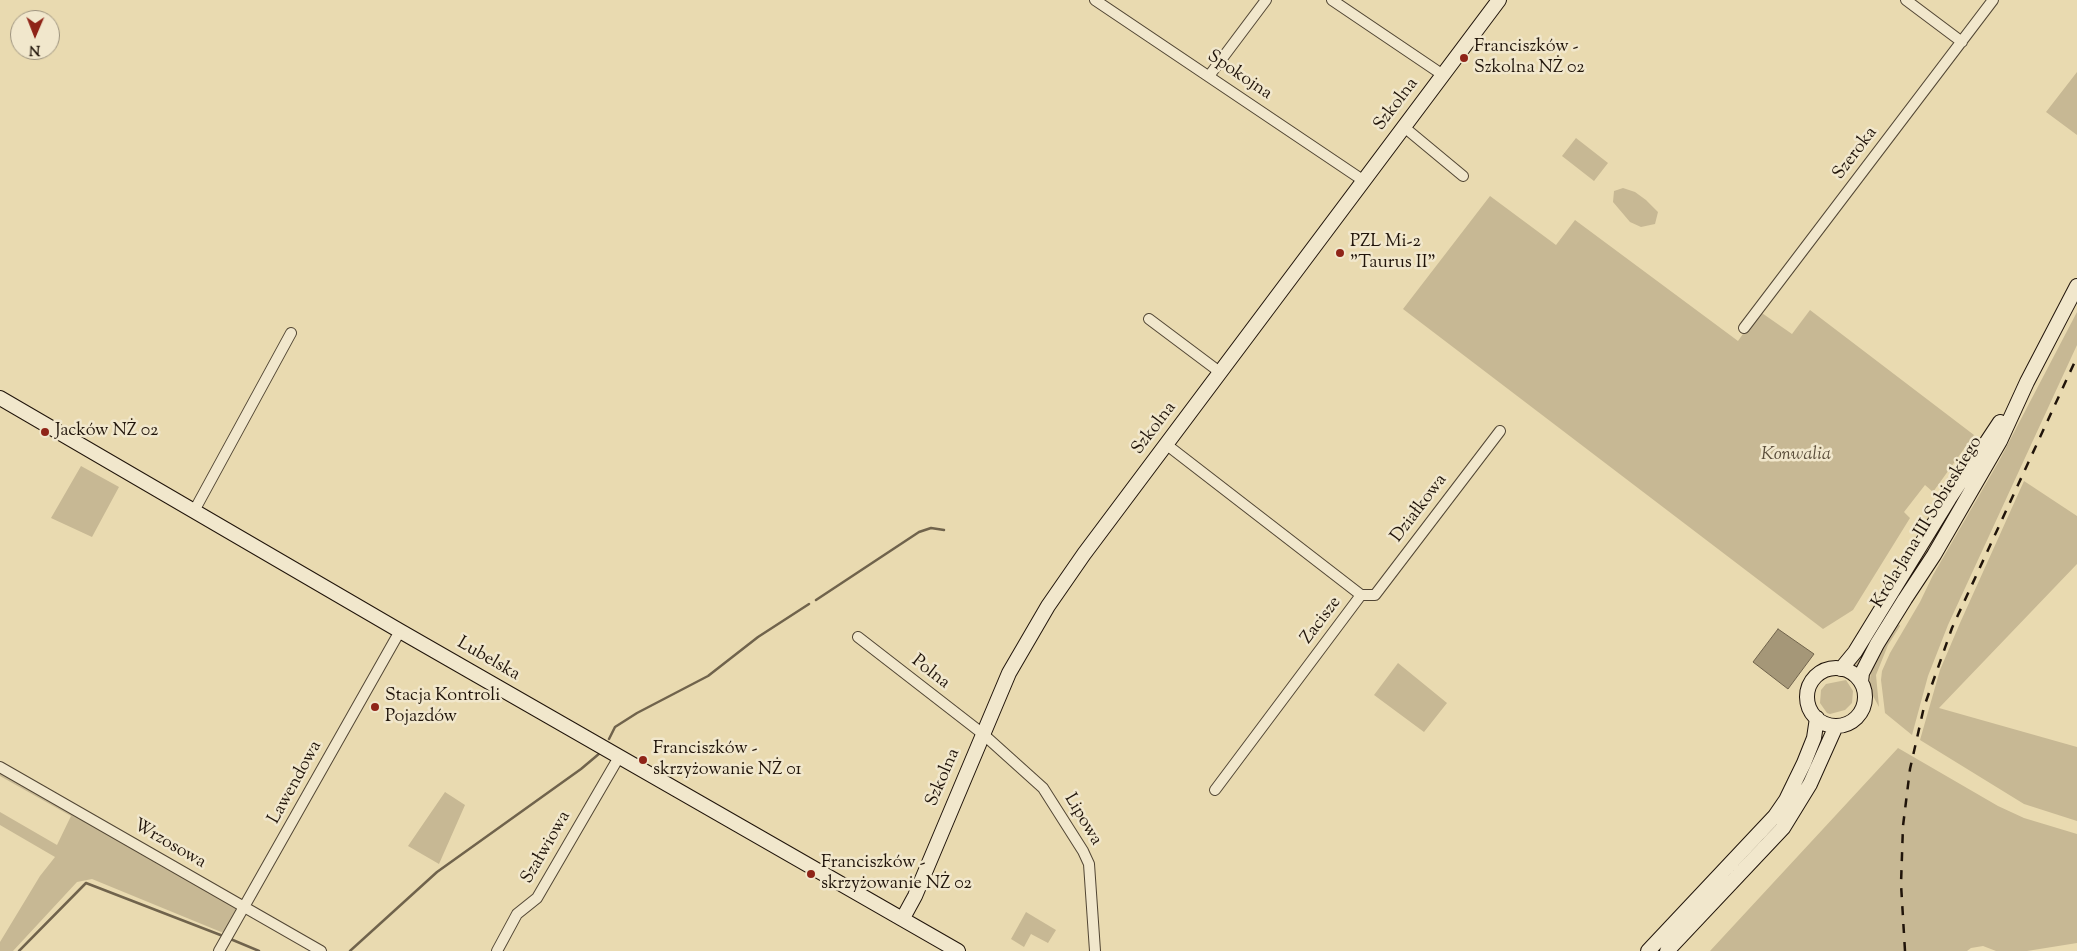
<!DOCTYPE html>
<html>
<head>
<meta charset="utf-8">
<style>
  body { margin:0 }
  #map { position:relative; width:2077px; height:951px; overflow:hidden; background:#e9dab0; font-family:"Sorts Mill Goudy",serif }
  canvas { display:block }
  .north { position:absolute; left:10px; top:10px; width:50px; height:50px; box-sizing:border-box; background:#f1e7cc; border:1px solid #9d937e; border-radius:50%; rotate:181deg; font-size:14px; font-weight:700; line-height:20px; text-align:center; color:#20140a }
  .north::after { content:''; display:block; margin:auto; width:18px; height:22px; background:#8f2418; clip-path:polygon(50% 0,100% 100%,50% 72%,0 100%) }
</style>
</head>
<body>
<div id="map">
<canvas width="2077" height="951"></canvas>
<div class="north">N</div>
</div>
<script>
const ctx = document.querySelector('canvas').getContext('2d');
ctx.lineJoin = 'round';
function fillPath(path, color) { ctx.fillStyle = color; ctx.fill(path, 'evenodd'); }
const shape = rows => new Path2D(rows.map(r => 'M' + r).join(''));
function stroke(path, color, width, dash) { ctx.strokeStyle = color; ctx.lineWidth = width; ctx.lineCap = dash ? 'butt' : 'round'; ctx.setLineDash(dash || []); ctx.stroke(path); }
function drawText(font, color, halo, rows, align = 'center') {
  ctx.font = font + ' "Sorts Mill Goudy",serif'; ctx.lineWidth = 5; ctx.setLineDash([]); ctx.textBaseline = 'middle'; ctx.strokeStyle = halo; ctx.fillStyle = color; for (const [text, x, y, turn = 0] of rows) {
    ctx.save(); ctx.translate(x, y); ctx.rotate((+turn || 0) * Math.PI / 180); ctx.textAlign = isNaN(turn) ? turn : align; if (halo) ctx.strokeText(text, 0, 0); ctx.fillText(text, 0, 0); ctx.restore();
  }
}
fillPath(shape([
  [2077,72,2077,135,2046,112],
  [1576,138,1608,163,1594,181,1562,156],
  [1623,188,1635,192,1646,200,1658,212,1655,224,1641,227,1630,222,1613,202,1614,191],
  [1490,196,1556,245,1575,220,1738,341,1759,311,1792,334,1810,310,1974,435,1933,492,1925,485,1904,512,1910,518,1853,610,1823,629,1403,309],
  [2077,312,2077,345,1948,625,1928,676,1912,735,1885,713,1881,680,1882,671,1890,653,1920,602,1933,575,1999,461],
  [1985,459,1856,672,1852,669,1946,511],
  [81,466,119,487,92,537,51,518],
  [2024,481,2077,516,2077,564,1939,708,2077,747,2077,821,2024,804,1920,740,1940,670,1960,623],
  [1899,624,1900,626,1888,645,1876,675,1879,707,1872,694,1870,681,1871,669,1883,644],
  [1398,663,1447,703,1424,732,1374,695],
  [1846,680,1853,691,1852,703,1845,710,1830,714,1827,713,1820,703,1821,690,1826,684],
  [1898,748,1998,806,2024,818,2077,834,2077,943,2027,951,1996,951,1983,946,1971,948,1967,951,1710,951],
  [0,770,242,907,226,934,92,879,77,882,13,951,0,951,0,942,40,876,55,857,0,825,0,812,57,845,71,816,0,776],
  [445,792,465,805,439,864,408,846],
  [1026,912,1056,930,1048,943,1031,934,1024,947,1011,939]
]), '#c7b894');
const water = shape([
  [1778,629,1814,654,1788,689,1753,662,1778,629]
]);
fillPath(water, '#a59778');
stroke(water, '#70634c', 1);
stroke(shape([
  [816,600,919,532,931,528,944,530],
  [609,739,615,727,637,713,708,676,758,637,809,604],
  [228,938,259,951],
  [19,951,86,883,223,936],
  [350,951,437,872,581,769,600,753]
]), '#70634c', 2.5);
const street = shape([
  [1095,0,1364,181],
  [1332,0,1443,75],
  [1906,0,1962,42],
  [1209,76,1266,0],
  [1404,127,1463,176],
  [1149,319,1221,373],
  [1744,328,1993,0],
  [1167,445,1361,595,1215,790],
  [194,511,291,333],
  [1361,595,1375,595,1500,431],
  [858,637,983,734,1043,788,1083,851,1089,864,1095,951],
  [0,767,321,951],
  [219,951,400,631],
  [497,951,517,914,537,898,619,757]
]);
const secondary = shape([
  [0,398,400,631,958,951],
  '1807 697a29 29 0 1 1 58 0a29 29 0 1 1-58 0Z',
  [1841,669,1855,652,1949,499,2000,422],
  [1861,682,1862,673,1877,644,1905,599,1934,555,2000,441,2027,382,2077,286],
  [903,918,915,896,1009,673,1048,606,1084,554,1499,0],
  [1648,951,1775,816,1786,800,1804,763,1814,738,1817,718],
  [1667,951,1783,828,1810,784,1836,726]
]);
stroke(street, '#524634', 12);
stroke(secondary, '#20140a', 16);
stroke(street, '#f1e7cc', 10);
stroke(secondary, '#f1e7cc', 14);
stroke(shape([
  [1905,951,1901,884,1903,826,1910,769,1924,707,1952,628,2077,357]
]), '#20140a', 2.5, [9, 9]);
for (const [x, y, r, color] of [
  [1464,58,5,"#8f2418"],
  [1340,253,5,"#8f2418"],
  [45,432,5,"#8f2418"],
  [375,707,5,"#8f2418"],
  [643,760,5,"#8f2418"],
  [811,874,5,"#8f2418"]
]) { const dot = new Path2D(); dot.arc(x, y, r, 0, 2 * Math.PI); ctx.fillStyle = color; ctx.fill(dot); stroke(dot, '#f1e7cc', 2); }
drawText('18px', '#20140a', '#f1e7cc', [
  ["Franciszków -",1474,48],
  ["Szkolna NŻ 02",1474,69],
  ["PZL Mi-2",1350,243],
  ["\"Taurus II\"",1350,264],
  ["Jacków NŻ 02",55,432],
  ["Stacja Kontroli",385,697],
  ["Pojazdów",385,718],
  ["Franciszków -",653,750],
  ["skrzyżowanie NŻ 01",653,771],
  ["Franciszków -",821,864],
  ["skrzyżowanie NŻ 02",821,885]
], 'left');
drawText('18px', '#20140a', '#f1e7cc', [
  ["Spokojna",1239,76,34],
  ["Szkolna",1397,105,-53],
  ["Szeroka",1856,154,-53],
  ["Szkolna",1155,429,-53],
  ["Działkowa",1420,509,-53],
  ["Króla Jana III Sobieskiego",1928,523,-59],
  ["Zacisze",1322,621,-53],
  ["Lubelska",488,660,30],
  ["Polna",930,673,38],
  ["Szkolna",944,778,-67],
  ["Lawendowa",296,783,-61],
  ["Lipowa",1082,820,59],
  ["Wrzosowa",169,845,30],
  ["Szałwiowa",547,848,-60]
]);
drawText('italic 18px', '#5a4d3a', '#f1e7cc', [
  ["Konwalia",1796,456]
]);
</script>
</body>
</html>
